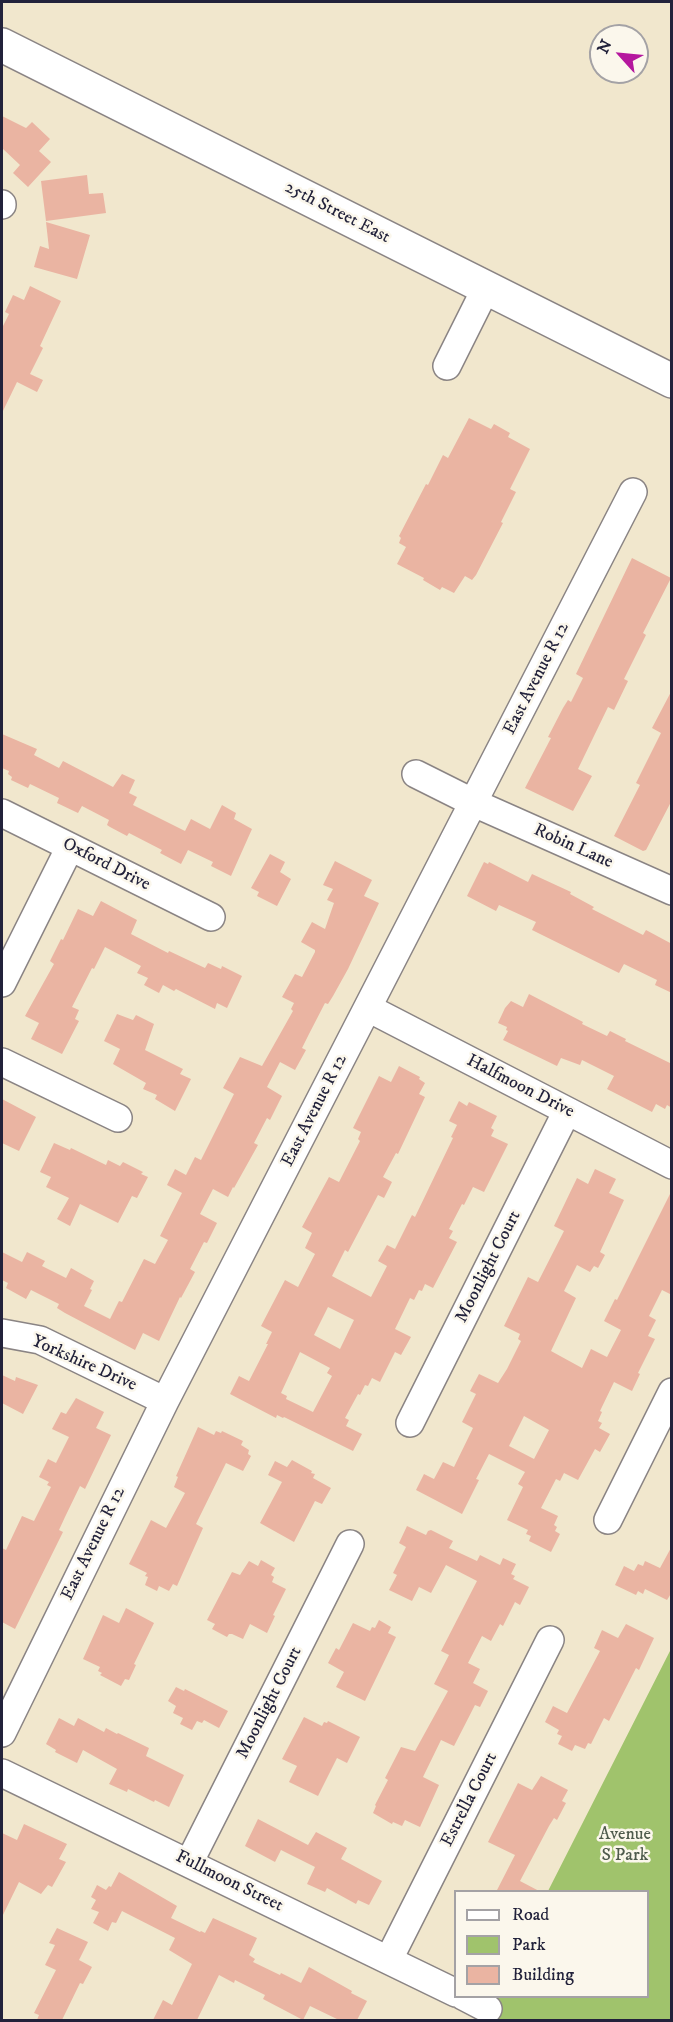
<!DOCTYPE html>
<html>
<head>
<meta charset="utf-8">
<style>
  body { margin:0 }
  #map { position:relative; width:673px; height:2022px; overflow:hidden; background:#f1e7cd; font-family:"IM FELL DW Pica",serif }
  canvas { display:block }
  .frame { position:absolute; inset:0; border:3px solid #22223b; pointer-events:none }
  .legend { position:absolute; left:454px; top:1890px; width:195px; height:108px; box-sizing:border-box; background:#fbf7ec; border:2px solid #a4a2a5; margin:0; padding:8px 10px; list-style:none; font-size:18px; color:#22223b }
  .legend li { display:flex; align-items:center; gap:12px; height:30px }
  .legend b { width:30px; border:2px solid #a4a2a5 }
  .north { position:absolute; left:589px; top:24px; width:60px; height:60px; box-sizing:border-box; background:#fbf7ec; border:2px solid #a4a2a5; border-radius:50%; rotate:297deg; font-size:16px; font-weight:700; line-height:24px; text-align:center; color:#22223b }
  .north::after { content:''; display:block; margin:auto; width:21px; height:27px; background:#b5179e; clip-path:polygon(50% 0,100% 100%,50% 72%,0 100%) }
</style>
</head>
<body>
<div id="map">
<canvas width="673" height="2022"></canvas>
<div class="frame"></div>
<ul class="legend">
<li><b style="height:8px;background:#fff"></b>Road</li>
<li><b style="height:16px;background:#a0c36c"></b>Park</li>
<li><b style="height:16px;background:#eab4a2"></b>Building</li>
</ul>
<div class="north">N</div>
</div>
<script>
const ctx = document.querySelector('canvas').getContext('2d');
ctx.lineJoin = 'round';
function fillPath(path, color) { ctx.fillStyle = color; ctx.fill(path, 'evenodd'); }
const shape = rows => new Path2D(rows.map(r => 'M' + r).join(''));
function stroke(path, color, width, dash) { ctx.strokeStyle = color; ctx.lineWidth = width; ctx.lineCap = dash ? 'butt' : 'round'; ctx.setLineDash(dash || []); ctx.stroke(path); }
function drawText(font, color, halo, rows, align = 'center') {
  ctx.font = font + ' "IM FELL DW Pica",serif'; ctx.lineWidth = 5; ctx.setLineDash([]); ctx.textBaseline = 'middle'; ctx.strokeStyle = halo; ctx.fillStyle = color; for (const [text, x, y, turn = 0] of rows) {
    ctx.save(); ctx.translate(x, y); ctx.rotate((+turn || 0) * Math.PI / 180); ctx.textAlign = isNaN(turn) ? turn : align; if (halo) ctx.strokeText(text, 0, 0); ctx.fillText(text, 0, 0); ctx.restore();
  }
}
fillPath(shape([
  [671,1649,671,2020,483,2020,495,1997,648,1996,648,1892,548,1891]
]), '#a0c36c');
fillPath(shape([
  [2,116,26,128,32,122,50,139,39,151,51,162,28,187,13,173,20,165,2,148],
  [87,175,89,194,103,193,106,213,46,221,41,181],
  [46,222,90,235,77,279,34,267,40,246,49,249],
  [30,286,61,301,40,346,43,348,30,374,43,380,37,392,17,382,2,413,2,328,9,314,5,312,13,295,24,300],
  [469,418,491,429,494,424,510,433,508,437,530,449,510,489,516,492,501,522,503,523,476,575,472,580,465,576,454,593,442,587,440,590,423,580,424,578,397,564,406,547,399,543,401,538,399,536,426,484,428,485,443,455,448,458],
  [632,558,671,578,643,633,646,635,624,679,628,681,614,710,608,707,578,769,592,776,573,811,525,788,551,738,548,737,563,708,568,700,571,702,583,678,576,674],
  [672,690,672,800,646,850,643,851,614,836,640,785,636,783,661,733,652,728],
  [2,734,37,749,34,755,59,768,63,761,113,787,122,774,135,780,129,793,137,797,133,805,185,831,191,819,210,829,222,805,236,813,234,819,252,829,231,876,211,866,213,862,188,850,181,864,160,853,162,850,129,833,127,836,110,827,107,825,109,820,82,806,78,813,57,803,59,798,30,784,28,788,11,780,12,777,8,774,9,771,2,768],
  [270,854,285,862,280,872,291,879,277,906,257,896,259,892,251,888],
  [335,861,372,880,364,896,379,903,348,969,333,996,328,1004,325,1003,309,1034,302,1048,306,1050,295,1070,280,1062,267,1087,282,1096,270,1120,267,1118,254,1143,258,1145,234,1188,233,1187,228,1197,213,1189,200,1214,217,1223,207,1243,204,1242,190,1269,195,1272,181,1298,180,1297,159,1341,143,1333,135,1350,65,1313,57,1308,59,1304,31,1290,26,1299,6,1288,8,1283,2,1280,2,1252,22,1262,27,1252,45,1261,42,1266,66,1278,71,1268,94,1281,90,1289,92,1290,84,1306,110,1319,119,1301,122,1302,144,1259,155,1264,168,1240,160,1236,182,1193,167,1185,175,1169,186,1175,195,1157,201,1160,234,1094,223,1088,240,1057,262,1066,293,1011,291,1009,294,1003,282,997,295,974,302,977,315,952,315,950,301,942,312,922,325,929,334,903,327,900,333,889,323,885],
  [484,862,488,864,489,862,528,882,532,874,571,892,570,894,594,907,592,909,643,935,646,930,672,944,672,993,655,985,657,980,624,964,619,973,532,930,536,922,499,905,496,911,467,896],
  [101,901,137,920,131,934,168,953,169,951,205,968,208,963,221,969,222,966,242,976,227,1008,217,1003,215,1009,176,989,174,991,163,985,159,993,144,985,148,978,137,973,141,966,105,947,94,969,92,968,72,1007,79,1010,75,1019,79,1021,62,1054,31,1039,39,1023,25,1016,54,964,50,961,61,939,63,940,78,909,93,916],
  [529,994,583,1022,582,1024,607,1036,610,1031,626,1039,625,1041,672,1064,672,1108,667,1105,665,1109,656,1104,652,1112,607,1089,614,1076,582,1060,580,1065,561,1058,557,1066,503,1040,508,1031,506,1030,507,1027,498,1023,505,1008,511,1001,523,1007],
  [117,1014,133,1020,136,1015,154,1024,145,1050,183,1069,180,1074,191,1079,175,1111,155,1099,157,1095,143,1089,146,1083,113,1064,120,1049,104,1041],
  [399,1066,420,1077,419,1079,425,1083,419,1094,425,1097,398,1154,396,1153,383,1177,392,1182,384,1198,378,1195,348,1252,345,1250,332,1276,371,1297,386,1268,387,1266,378,1261,387,1245,395,1249,412,1215,415,1217,453,1138,451,1137,457,1125,449,1121,459,1101,467,1106,469,1102,497,1116,491,1128,494,1130,491,1136,508,1144,484,1192,473,1187,464,1205,462,1204,449,1229,453,1231,449,1238,457,1242,433,1288,425,1284,422,1291,419,1290,414,1300,410,1298,395,1329,411,1337,401,1355,395,1352,380,1382,372,1378,368,1386,365,1385,360,1395,358,1394,345,1418,349,1420,346,1426,362,1434,353,1451,284,1417,283,1418,277,1415,276,1418,230,1394,239,1376,249,1381,268,1344,266,1344,272,1332,261,1326,285,1280,298,1287,315,1254,305,1248,312,1233,302,1227,329,1177,339,1182,360,1141,358,1139,361,1132,353,1128,379,1076,391,1082],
  [328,1307,354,1320,340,1349,314,1335],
  [300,1352,330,1368,327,1373,332,1376,313,1412,286,1399,287,1396,281,1393],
  [2,1099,36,1117,19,1151,2,1143],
  [54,1143,70,1150,71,1148,106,1165,108,1160,120,1166,123,1162,143,1172,141,1174,148,1177,137,1198,132,1196,118,1223,80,1204,70,1226,57,1219,69,1198,46,1187,51,1177,40,1172],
  [595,1169,616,1179,609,1193,624,1200,600,1252,605,1255,598,1268,594,1266,590,1272,577,1265,564,1291,576,1298,551,1351,582,1368,591,1349,607,1357,621,1330,604,1321,615,1299,617,1300,672,1190,672,1295,662,1290,649,1316,656,1320,648,1336,655,1339,638,1373,640,1374,632,1391,614,1382,600,1411,602,1412,598,1421,602,1423,599,1428,610,1434,600,1452,595,1449,578,1480,564,1473,560,1481,556,1479,541,1508,558,1516,554,1525,557,1527,555,1531,560,1534,551,1552,529,1541,531,1536,526,1534,528,1530,507,1520,523,1487,518,1484,525,1472,489,1454,476,1479,479,1480,462,1514,416,1490,424,1474,434,1479,443,1462,454,1467,473,1428,462,1422,476,1394,470,1391,479,1374,498,1383,507,1369,521,1341,518,1339,520,1334,504,1326,528,1277,538,1282,564,1231,554,1226,577,1178,588,1184],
  [524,1416,549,1430,534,1459,509,1446],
  [2,1375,15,1381,16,1377,38,1385,23,1414,2,1403],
  [76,1398,104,1412,96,1428,111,1435,85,1489,80,1486,65,1517,59,1530,63,1532,15,1629,2,1622,2,1548,6,1550,22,1516,34,1521,51,1487,47,1485,49,1482,39,1477,48,1459,56,1463,69,1437,52,1429,61,1412,66,1414],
  [198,1427,214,1435,216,1431,221,1433,222,1431,243,1441,241,1445,249,1450,248,1454,251,1456,243,1471,226,1463,196,1524,203,1528,177,1586,173,1584,169,1591,159,1586,157,1591,145,1585,148,1577,145,1576,147,1573,129,1564,151,1520,166,1528,185,1493,174,1487,178,1477,176,1476],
  [292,1460,312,1471,311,1473,315,1474,313,1478,331,1488,322,1504,315,1501,294,1542,260,1523,282,1482,268,1475,275,1461,287,1467],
  [407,1526,426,1535,428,1531,431,1530,453,1541,449,1548,477,1561,480,1555,500,1565,503,1558,516,1564,511,1574,515,1576,513,1579,529,1587,520,1605,515,1602,503,1626,500,1624,491,1641,482,1636,468,1663,480,1669,473,1683,488,1691,480,1707,475,1705,454,1746,441,1740,423,1777,439,1785,420,1827,405,1820,402,1826,393,1822,392,1824,373,1813,376,1806,375,1805,388,1780,385,1778,401,1747,415,1751,448,1691,434,1684,449,1655,441,1651,477,1581,446,1565,431,1593,419,1587,412,1601,389,1590,397,1575,393,1573,406,1547,399,1543],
  [672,1546,672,1592,667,1600,645,1589,643,1594,638,1591,636,1595,615,1585,624,1566,634,1571,638,1564,643,1566,645,1561,660,1568],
  [261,1560,275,1568,271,1575,274,1577,272,1582,286,1589,273,1615,275,1616,267,1633,250,1624,243,1639,232,1634,229,1634,227,1637,212,1629,215,1624,207,1620,232,1572,240,1575,249,1561,258,1566],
  [126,1608,154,1623,134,1664,136,1665,129,1680,125,1679,121,1686,100,1675,102,1673,98,1671,100,1667,83,1659,103,1615,119,1623],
  [379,1620,391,1627,388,1633,396,1637,365,1701,336,1687,344,1672,328,1663,336,1648,339,1650,353,1623,370,1631,372,1627,375,1628],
  [626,1624,654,1638,639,1670,636,1668,609,1721,604,1718,591,1744,588,1743,585,1749,575,1745,572,1751,558,1744,562,1736,557,1734,559,1730,545,1722,553,1706,567,1713,600,1651,594,1648,602,1630,618,1638],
  [176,1687,184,1691,185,1689,228,1711,219,1728,204,1720,202,1723,197,1721,192,1730,180,1724,183,1718,173,1713,176,1706,168,1701],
  [304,1717,322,1726,324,1722,327,1723,328,1721,360,1737,347,1763,337,1758,318,1796,289,1782,297,1766,282,1759],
  [59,1718,74,1726,78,1718,104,1732,106,1728,117,1734,118,1733,149,1748,146,1756,184,1775,169,1807,155,1800,154,1802,128,1789,127,1792,109,1784,117,1769,83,1750,77,1763,55,1752,56,1750,46,1744],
  [541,1776,568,1790,562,1801,566,1803,557,1820,554,1818,549,1826,520,1881,541,1892,496,1892,515,1855,488,1842,518,1783,532,1790],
  [258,1819,308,1845,316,1832,347,1848,341,1859,382,1881,369,1905,358,1900,356,1904,327,1888,325,1892,307,1884,315,1867,281,1850,275,1862,245,1846],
  [24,1824,67,1844,59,1859,66,1862,52,1887,48,1885,41,1894,19,1882,2,1917,2,1833,17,1840],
  [119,1872,177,1906,171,1918,200,1932,201,1931,205,1933,213,1918,257,1938,249,1955,255,1959,253,1962,280,1975,281,1973,301,1983,309,1967,352,1991,351,1993,367,2001,357,2020,339,2020,310,2006,303,2020,263,1999,265,1995,235,1980,234,1983,219,1975,197,2020,153,2020,163,2000,172,2005,192,1964,169,1950,175,1938,122,1911,116,1923,112,1922,108,1931,93,1923,99,1912,91,1909,96,1900,91,1897,97,1885,106,1890,109,1886,111,1887],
  [57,1928,88,1942,79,1960,92,1967,83,1984,80,1983,62,2020,37,2020,39,2015,34,2013,56,1970,45,1965,55,1945,49,1943]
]), '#eab4a2');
const minor = shape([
  [2,204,2,205],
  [447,366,486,288],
  [416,774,474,803,672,891],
  [2,813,211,917],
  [2,983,70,847],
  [368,1008,672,1165],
  [2,1062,118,1118],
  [2,1333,40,1340,165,1401],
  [410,1423,567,1111],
  [608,1520,672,1392],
  [2,1733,165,1401,633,492],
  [2,1773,456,1993],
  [189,1863,350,1544],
  [389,1959,550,1640],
  [463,1996,488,2009]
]);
const major = shape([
  [2,45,672,381]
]);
stroke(minor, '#8a8484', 30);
stroke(major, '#8a8484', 36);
stroke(minor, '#fff', 27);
stroke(major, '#fff', 33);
drawText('18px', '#22223b', '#fbf7ec', [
  ["25th Street East",337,213,27],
  ["East Avenue R 12",537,679,-63],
  ["Robin Lane",573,847,24],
  ["Oxford Drive",106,865,27],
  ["Halfmoon Drive",520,1087,27],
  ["East Avenue R 12",315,1111,-63],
  ["Moonlight Court",489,1267,-63],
  ["Yorkshire Drive",84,1364,24],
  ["East Avenue R 12",94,1544,-64],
  ["Moonlight Court",270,1703,-63],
  ["Estrella Court",470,1800,-63],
  ["Fullmoon Street",229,1882,26]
]);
drawText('18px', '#4e5a4c', '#fbf7ec', [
  ["Avenue",625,1835],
  ["S Park",625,1856]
]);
</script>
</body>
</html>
